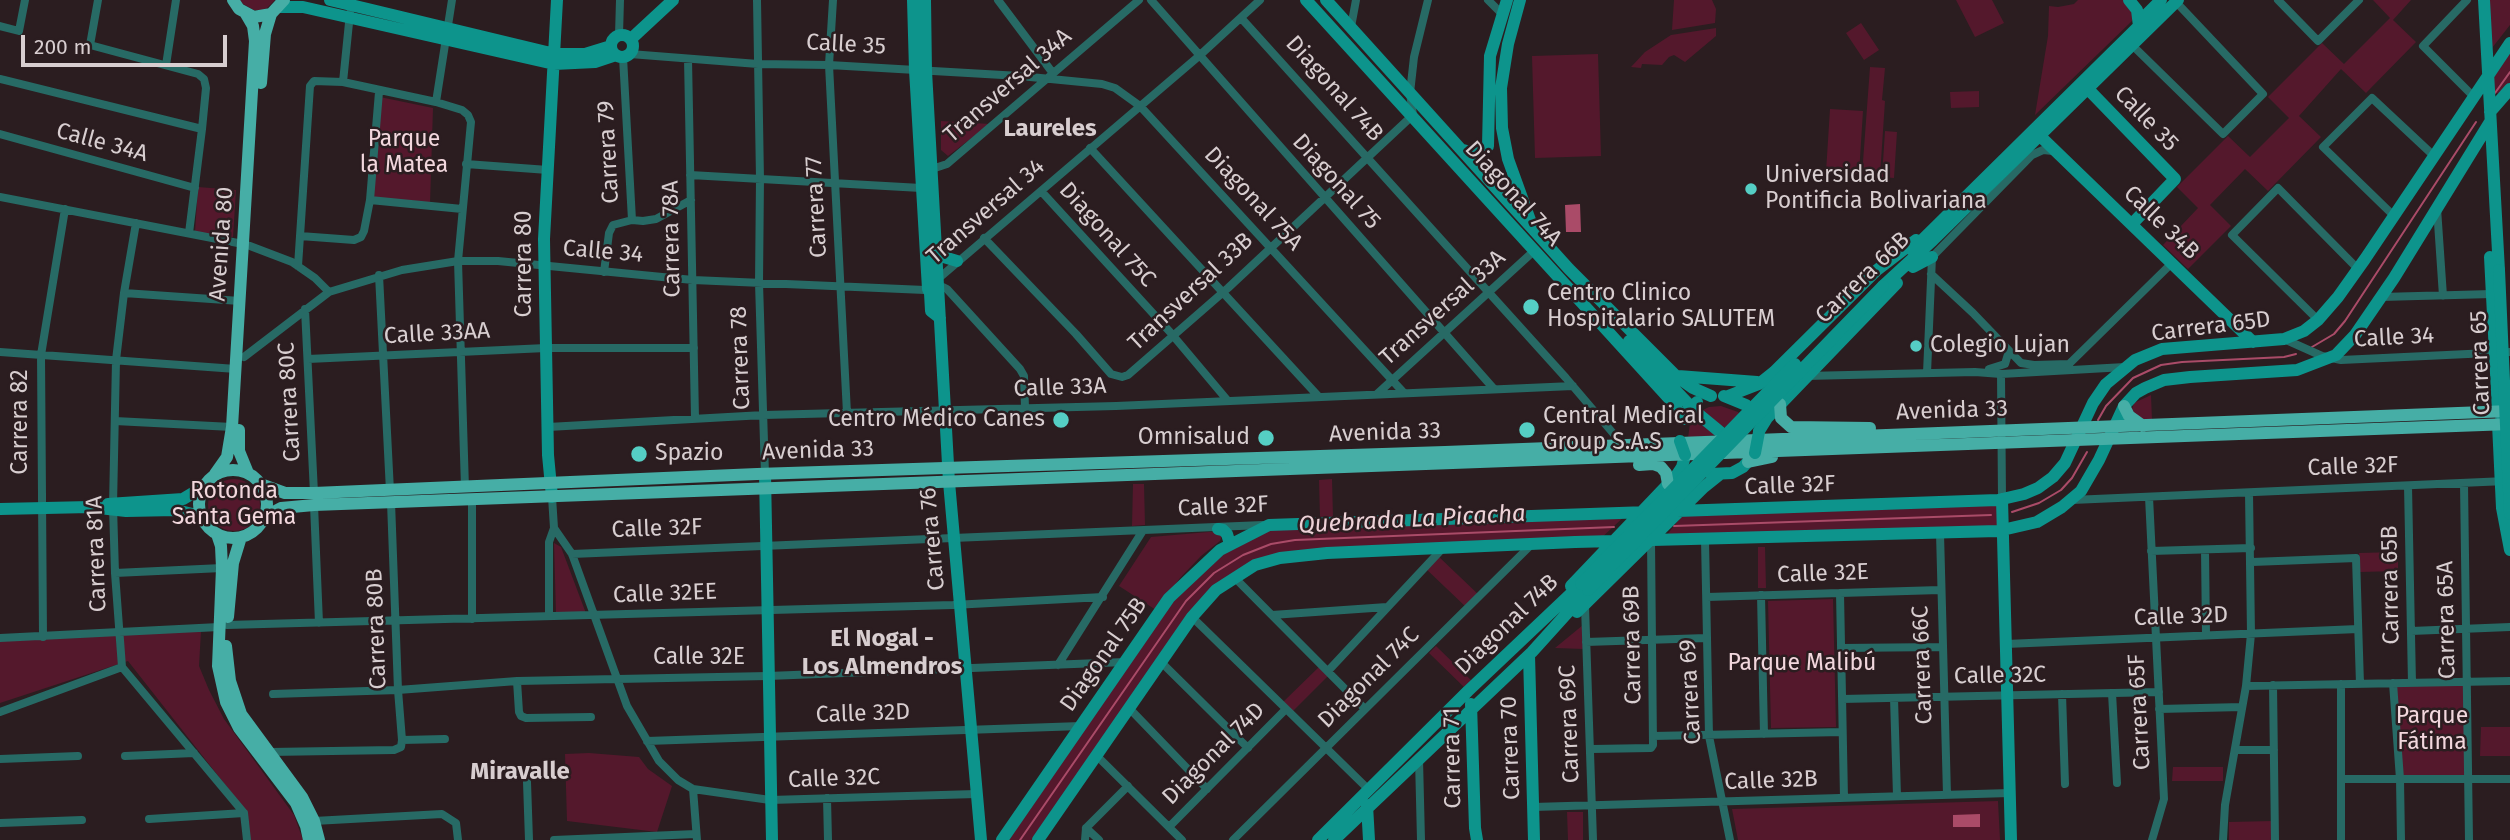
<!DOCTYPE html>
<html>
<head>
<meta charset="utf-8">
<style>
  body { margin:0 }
  #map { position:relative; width:2510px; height:840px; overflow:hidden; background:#2b1d20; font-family:"Fira Sans",sans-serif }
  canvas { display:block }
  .scale { position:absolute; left:21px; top:35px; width:206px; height:32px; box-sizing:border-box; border:4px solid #d8ced0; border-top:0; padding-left:9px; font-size:21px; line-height:24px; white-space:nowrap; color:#d8ced0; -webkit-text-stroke:5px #2b1d20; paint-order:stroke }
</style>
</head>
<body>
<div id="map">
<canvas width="2510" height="840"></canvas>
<div class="scale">200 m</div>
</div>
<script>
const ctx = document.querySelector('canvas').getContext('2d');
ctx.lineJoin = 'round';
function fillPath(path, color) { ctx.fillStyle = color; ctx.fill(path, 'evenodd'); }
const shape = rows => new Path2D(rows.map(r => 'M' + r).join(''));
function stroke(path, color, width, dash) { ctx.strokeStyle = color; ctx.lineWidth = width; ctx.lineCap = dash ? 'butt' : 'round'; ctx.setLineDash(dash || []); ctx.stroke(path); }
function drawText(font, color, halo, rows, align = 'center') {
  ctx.font = font + ' "Fira Sans",sans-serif'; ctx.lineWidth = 5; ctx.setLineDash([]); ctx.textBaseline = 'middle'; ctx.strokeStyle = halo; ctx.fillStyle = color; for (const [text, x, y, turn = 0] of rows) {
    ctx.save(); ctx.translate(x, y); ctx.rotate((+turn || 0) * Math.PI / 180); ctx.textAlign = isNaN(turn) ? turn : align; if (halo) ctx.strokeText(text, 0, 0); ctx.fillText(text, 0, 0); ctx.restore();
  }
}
fillPath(shape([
  [240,0,275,0,267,8,261,10,254,10,243,4],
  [1674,0,1712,0,1716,9,1715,23,1672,30],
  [1956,0,1992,0,2004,23,1975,37],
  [2078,0,2123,0,2133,9,2133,20,2035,115,2048,36,2049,6,2058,7,2074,4],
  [2373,0,2411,0,2393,20,2416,42,2366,93,2341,69,2299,116,2321,137,2268,191,2245,169,2210,205,2231,226,2188,269,2163,245,2198,208,2177,187,2228,136,2250,157,2289,118,2268,97,2322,43,2344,64,2390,18],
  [2489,0,2510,0,2510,25,2492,48],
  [1861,23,1879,50,1864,60,1846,33],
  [1716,28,1716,36,1685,62,1674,55,1669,57,1662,65,1642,64,1641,68,1631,67,1645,52,1671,35],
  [2510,49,2510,87,2503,95,2492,92,2489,78],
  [1598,54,1601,156,1535,158,1532,56],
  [1870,67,1885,68,1882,100,1885,101,1880,176,1862,175],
  [1979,91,1979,107,1951,108,1950,92],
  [380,97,433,108,430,204,372,198],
  [1830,109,1863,111,1859,174,1826,172],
  [941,121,990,124,948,156,941,150],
  [1885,131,1897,132,1894,178,1882,177],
  [198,187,236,190,233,237,195,232],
  [2151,395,2152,420,2143,420,2131,412,2134,403],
  [1721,406,1738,412,1745,421,1750,432,1724,427,1710,420,1701,411,1709,407],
  [1694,418,1716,435,1688,438,1690,423],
  [1332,479,1333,517,1320,518,1319,480],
  '208 505a26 26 0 1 1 52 0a26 26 0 1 1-52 0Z',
  [1133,484,1144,484,1145,525,1132,526],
  [2002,499,2002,531,1662,541,1686,511],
  [1628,513,1597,542,1280,558,1216,590,1038,840,1002,840,1169,598,1207,559,1269,525],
  [1220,531,1222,536,1220,541,1201,556,1180,578,1156,610,1119,586,1151,537],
  [554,543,561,547,587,616,556,614],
  [1758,547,1765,547,1766,588,1758,588],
  [2398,552,2398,571,2360,572,2359,553],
  [1437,555,1480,596,1467,608,1425,568],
  [1833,599,1836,727,1771,728,1768,601],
  [1583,625,1584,649,1555,648],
  [201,631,199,666,209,690,224,719,294,815,303,840,249,840,245,810,128,661,0,703,0,641],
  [1436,646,1474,683,1467,690,1429,653],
  [1321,665,1330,674,1291,713,1281,704],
  [2464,685,2466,775,2402,775,2395,686],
  [2481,727,2510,727,2510,756,2480,756],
  [589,753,639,757,648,769,672,786,657,832,567,821,565,754],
  [2173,767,2223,767,2223,781,2172,781],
  [1998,801,2000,840,1738,840,1732,809],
  [1567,812,1583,812,1583,840,1568,840],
  [2273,821,2273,840,2229,840,2229,822]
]), '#54182c');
fillPath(shape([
  [1580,204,1581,232,1566,232,1565,205],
  [1980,814,1980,827,1953,827,1953,815]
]), '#aa4b68');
stroke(shape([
  [2495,93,2510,72],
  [2312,347,2334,334,2345,321,2476,122],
  [2098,420,2106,406,2133,378,2161,365,2182,362,2284,357,2296,354],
  [2012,512,2039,503,2061,490,2072,478,2087,452],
  [1674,526,1991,515],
  [1020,840,1186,601,1214,573,1243,555,1271,544,1295,540,1614,527]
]), '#aa4b68', 2);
stroke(shape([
  [98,0,90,45,198,74,204,79,206,88,202,129,189,233],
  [757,0,760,179,759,283,765,474],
  [833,0,829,65,847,413],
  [998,0,1052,72],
  [1151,0,1494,389],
  [1488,0,1502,14],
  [2278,0,2318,41,2359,0],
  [2467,0,2423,46,2474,97],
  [1242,19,1566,378,1618,439],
  [0,26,19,31,25,0],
  [1351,27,1356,0],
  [619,35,620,0],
  [2132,45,2223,134,2263,94,2176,2],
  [630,54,758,64,829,65,1020,76,1102,84,1115,88,1140,106,1404,393],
  [623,57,632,220],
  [688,59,695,418],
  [166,65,176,0],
  [0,79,202,129],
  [343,82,350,13],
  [436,102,452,0],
  [0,134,195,188],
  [1090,148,1319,397],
  [466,164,548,170],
  [932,169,947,164,1139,0],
  [690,175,921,188],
  [1041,191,1170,332,1228,401],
  [0,197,243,244],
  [370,200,462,209],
  [2437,208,2443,296],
  [2393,215,2323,147,2372,98,2434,156],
  [136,223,124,293,116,360,113,506,115,573,122,667,244,813,247,840],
  [300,236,354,240,361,237,364,231,370,200,379,92],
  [984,238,1076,334,1111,374,1122,377,1128,375,1228,288,1413,115,1410,93,1414,57,1428,0],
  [250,246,292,262,315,278,329,292],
  [298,266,310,86,314,81,343,82,436,102,462,110,468,115,471,122,458,261,465,488],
  [604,272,609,233,613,225,632,220,643,221,656,219,691,200],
  [1931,274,1973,313,2021,363,2034,365,2069,364],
  [379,275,390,491],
  [939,289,943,287,947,289,1020,369,1024,376,1025,408],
  [124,293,240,301],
  [2381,297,2492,294],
  [305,309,314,493],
  [2318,320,2232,235,2278,188,2358,269],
  [2284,339,2322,356,2341,360,2510,352],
  [0,352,236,369],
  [244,357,329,292,402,270,458,261,498,261,693,280,925,290,1199,56,1260,0],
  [308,359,546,348,694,348],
  [2067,366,2172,263],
  [1989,369,2005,364,2009,351],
  [1927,373,1932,257,2032,155,2043,150,2053,151],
  [2001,374,2002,499],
  [1806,376,1975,372,2001,374,2125,367],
  [1377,394,1535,250],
  [115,421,232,427],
  [548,427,764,415,1116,406,1573,386],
  [2464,484,2469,840],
  [2408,486,2412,683],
  [552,497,554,528,572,554,627,706,659,761,678,780,693,789,770,800,976,794],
  [2149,497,2164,799,2152,840],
  [472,499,472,619],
  [2072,500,2506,481],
  [314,505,319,623],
  [1940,533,1947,795],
  [1705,540,1709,736,1730,840],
  [2205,550,2206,635],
  [2151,551,2251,548],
  [572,554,1263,525],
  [2252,562,2356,558,2360,684],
  [115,573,222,568],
  [1234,577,1365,709],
  [1840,593,1844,798],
  [1761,595,1764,734],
  [1707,597,1940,590],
  [1585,606,1593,840],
  [549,615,549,542,554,528],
  [1272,615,1387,607],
  [1192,617,1365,786,1367,791],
  [227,625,953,605,1103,597],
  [2411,631,2510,627],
  [43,637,41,355,65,209],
  [0,638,219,627],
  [1586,642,1706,638],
  [2006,644,2358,629],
  [1841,648,1942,647],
  [1161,662,1248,748],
  [1058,665,1142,532],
  [1328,671,1442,549],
  [517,681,519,712,521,716,526,718,591,717],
  [2393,683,2400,779,2401,840],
  [2341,684,2341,840],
  [2273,685,2275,840],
  [2246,686,2510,681],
  [2112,693,2117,783],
  [273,694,398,690,517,681,768,676,1125,662],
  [2062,694,2065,784],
  [1894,698,1897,796],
  [1842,699,2159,692],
  [1129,708,1207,789],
  [2159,709,2242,707],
  [0,712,122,667],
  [1653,736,1842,732],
  [402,740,445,739],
  [647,741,1081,726],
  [1592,749,1651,748,1653,745,1651,541],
  [2235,750,2274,750],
  [270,752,394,750,401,747,402,740,398,690,391,502],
  [1096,755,1182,840],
  [125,756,194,753],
  [0,759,78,756],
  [1419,759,1421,840],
  [2341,779,2510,779],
  [527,782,529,840],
  [693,789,697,840],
  [827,798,828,840],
  [1533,807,2010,793],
  [149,819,244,813],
  [314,821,442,814,456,823,458,840],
  [0,823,82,820],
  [1169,827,1286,709],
  [1086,828,1128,786],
  [1086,828,1099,840],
  [554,840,696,834],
  [1085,840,1086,828],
  [1233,840,1532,544],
  [2223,840,2225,805,2246,686,2251,634,2249,493]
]), '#276a65', 8);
stroke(shape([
  [330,0,555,54,585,54,611,46],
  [913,0,915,70,928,289,930,293,931,311,940,318],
  [925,0,926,71,949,482,981,840],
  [1306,0,1674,404,1683,419],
  [1326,0,1569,269,1676,376,1693,388,1711,396],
  [1520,0,1508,44,1501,88,1502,128,1508,159,1530,220],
  [2129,0,2137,10,2139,26],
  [2484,0,2499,270],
  [280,7,303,7,554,64,595,62,616,55],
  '611 46a11 11 0 1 1 22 0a11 11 0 1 1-22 0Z',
  [631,39,673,0],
  [2087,88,2175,179,2132,224],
  [2490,112,2510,89],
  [2039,135,2253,342],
  [1463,150,1478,154,1488,146,1490,56,1507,0],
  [1912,250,2139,26,2146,15,2161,0],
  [937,255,957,261],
  [2490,257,2498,412],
  [1913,267,1932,257],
  [1883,286,1933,240,2178,0],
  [1629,341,1697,413,1731,441],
  [1678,376,1757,382],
  [1724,396,1746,405,1756,419],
  [1728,396,1759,384,1774,372,1877,270,1916,240],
  [2498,424,2502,508,2510,550],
  [1759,431,1767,418,1897,283],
  [765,474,772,840],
  [1711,474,1732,473,1743,467,1753,456],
  [552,497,548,455,544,239,557,0],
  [2002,499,2011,840],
  [108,504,183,499,203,487],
  [0,509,90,507,126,511,176,510,201,516],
  [1218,529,1223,530,1227,534,1230,544],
  [1571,586,1676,476,1682,467,1685,456],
  [1577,612,1704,487,1719,475],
  [1529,655,1534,840],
  [1471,704,1475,828,1477,840],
  [1367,805,1369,840],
  [1002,840,1169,598,1220,550,1269,525,1998,500,2024,494,2038,488,2053,477,2065,463,2093,403,2106,384,2135,360,2162,349,2284,339,2304,331,2318,320,2338,297,2365,259,2510,43],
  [1038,840,1192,617,1216,590,1255,565,1280,558,1327,553,1575,542,1998,531,2037,522,2062,507,2081,491,2099,460,2124,406,2136,393,2145,388,2164,380,2190,377,2297,370,2336,355,2355,335,2394,278,2490,122],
  [1318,840,1468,691,1581,584],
  [1334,840,1532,652,1588,590]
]), '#0d948c', 12);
stroke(shape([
  [233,0,239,9,254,17,271,14,284,0],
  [261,83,265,34,271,14],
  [1780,404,1781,418,1791,427,1870,428],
  [2124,406,2129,416,2143,426],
  [239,430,239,451,248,473],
  [1748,462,1772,457],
  [1639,465,1653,464,1661,467,1666,473,1668,484],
  '199 504a34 34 0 1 1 68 0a34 34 0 1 1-68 0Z',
  [215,474,227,457,232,427,255,41,253,26,246,14],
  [263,485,285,493,314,493,757,474,1445,452,2510,411],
  [266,516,281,508,314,505,2510,424],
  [217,534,221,546,222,568,218,666,226,702,239,728,296,803,306,826,309,840],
  [228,617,233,563,241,537],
  [226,646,230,681,241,714,302,797,314,821,319,840]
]), '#46aea6', 12);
stroke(shape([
  [2499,270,2510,514],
  [1686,413,1697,402],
  [1680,441,1685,455],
  [1755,453,1759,432],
  [1581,584,1795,364],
  [1588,590,1883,286]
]), '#0d948c', 12);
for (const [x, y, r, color] of [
  [1751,189,7,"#55cec4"],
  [1531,307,9,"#55cec4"],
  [1916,346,7,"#55cec4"],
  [1061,420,9,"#55cec4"],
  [1527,430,9,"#55cec4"],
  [1266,438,9,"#55cec4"],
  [639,454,9,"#55cec4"]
]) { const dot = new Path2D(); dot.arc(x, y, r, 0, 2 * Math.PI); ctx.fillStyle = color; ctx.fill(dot); stroke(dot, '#2b1d20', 2.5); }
drawText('23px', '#d8ced0', '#2b1d20', [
  ["Calle 35",846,45,3],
  ["Transversal 34A",1008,86,-41],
  ["Diagonal 74B",1334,89,48],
  ["Calle 35",2146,119,46],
  ["Calle 34A",102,143,15],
  ["Carrera 79",609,152,-93],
  ["Diagonal 75",1336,182,48],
  ["Diagonal 74A",1513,194,48],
  ["Diagonal 75A",1253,199,47],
  ["Carrera 77",817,207,-93],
  ["Transversal 34",986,212,-41],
  ["Calle 34B",2161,223,44],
  ["Diagonal 75C",1107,235,48],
  ["Carrera 78A",672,239,-91],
  ["Avenida 80",222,244,-86],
  ["Calle 34",603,252,5],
  ["Carrera 80",525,264,-90],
  ["Carrera 66B",1863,278,-44],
  ["Transversal 33B",1191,292,-43],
  ["Transversal 33A",1443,308,-42],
  ["Carrera 65D",2211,327,-7],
  ["Calle 33AA",437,334,-3],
  ["Calle 34",2394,338,-3],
  ["Carrera 78",741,358,-92],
  ["Carrera 65",2481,363,-92],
  ["Calle 33A",1060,388,-2],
  ["Carrera 80C",290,402,-93],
  ["Avenida 33",1952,411,-2],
  ["Carrera 82",21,422,-90],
  ["Avenida 33",1385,433,-2],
  ["Avenida 33",818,451,-2],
  ["Calle 32F",2353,467,-2],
  ["Calle 32F",1790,486,-2],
  ["Calle 32F",1223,507,-3],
  ["Calle 32F",657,529,-2],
  ["Carrera 76",933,539,-95],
  ["Carrera 81A",97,554,-92],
  ["Calle 32E",1823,574,-2],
  ["Carrera 65B",2391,585,-91],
  ["Calle 32EE",665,594,-2],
  ["Calle 32D",2181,617,-2],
  ["Carrera 65A",2447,620,-91],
  ["Diagonal 74B",1507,625,-44],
  ["Carrera 80B",377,629,-92],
  ["Carrera 69B",1633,645,-91],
  ["Diagonal 75B",1104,655,-55],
  ["Calle 32E",699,658],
  ["Carrera 66C",1923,665,-92],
  ["Calle 32C",2000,676,-1],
  ["Diagonal 74C",1369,678,-45],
  ["Carrera 69",1691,692,-93],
  ["Carrera 65F",2140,712,-93],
  ["Calle 32D",863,714,-2],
  ["Carrera 69C",1570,724,-92],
  ["Carrera 70",1511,748,-92],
  ["Diagonal 74D",1214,754,-45],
  ["Carrera 71",1453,758,-91],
  ["Calle 32C",834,779,-2],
  ["Calle 32B",1771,781,-2]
]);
drawText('23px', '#f2d7dd', '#2b1d20', [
  ["Parque",404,140],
  ["la Matea",404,166],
  ["Rotonda",234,492],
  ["Santa Gema",234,518],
  ["Parque Malibú",1802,664],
  ["Parque",2432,717],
  ["Fátima",2432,743]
]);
drawText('23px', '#d8ced0', '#2b1d20', [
  ["Universidad",1765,176],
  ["Pontificia Bolivariana",1765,202],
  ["Centro Clinico",1547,294],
  ["Hospitalario SALUTEM",1547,320],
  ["Colegio Lujan",1930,346],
  ["Central Medical",1543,417],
  ["Group S.A.S",1543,443],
  ["Centro Médico Canes",1045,420,"right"],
  ["Omnisalud",1250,438,"right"],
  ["Spazio",655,454]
], 'left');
drawText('bold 24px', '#d8ced0', '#2b1d20', [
  ["Laureles",1050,129],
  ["El Nogal -",882,639],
  ["Los Almendros",882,667],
  ["Miravalle",520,772]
]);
drawText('italic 24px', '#edd2d7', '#2b1d20', [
  ["Quebrada La Picacha",1412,520,-3]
]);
</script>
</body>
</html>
